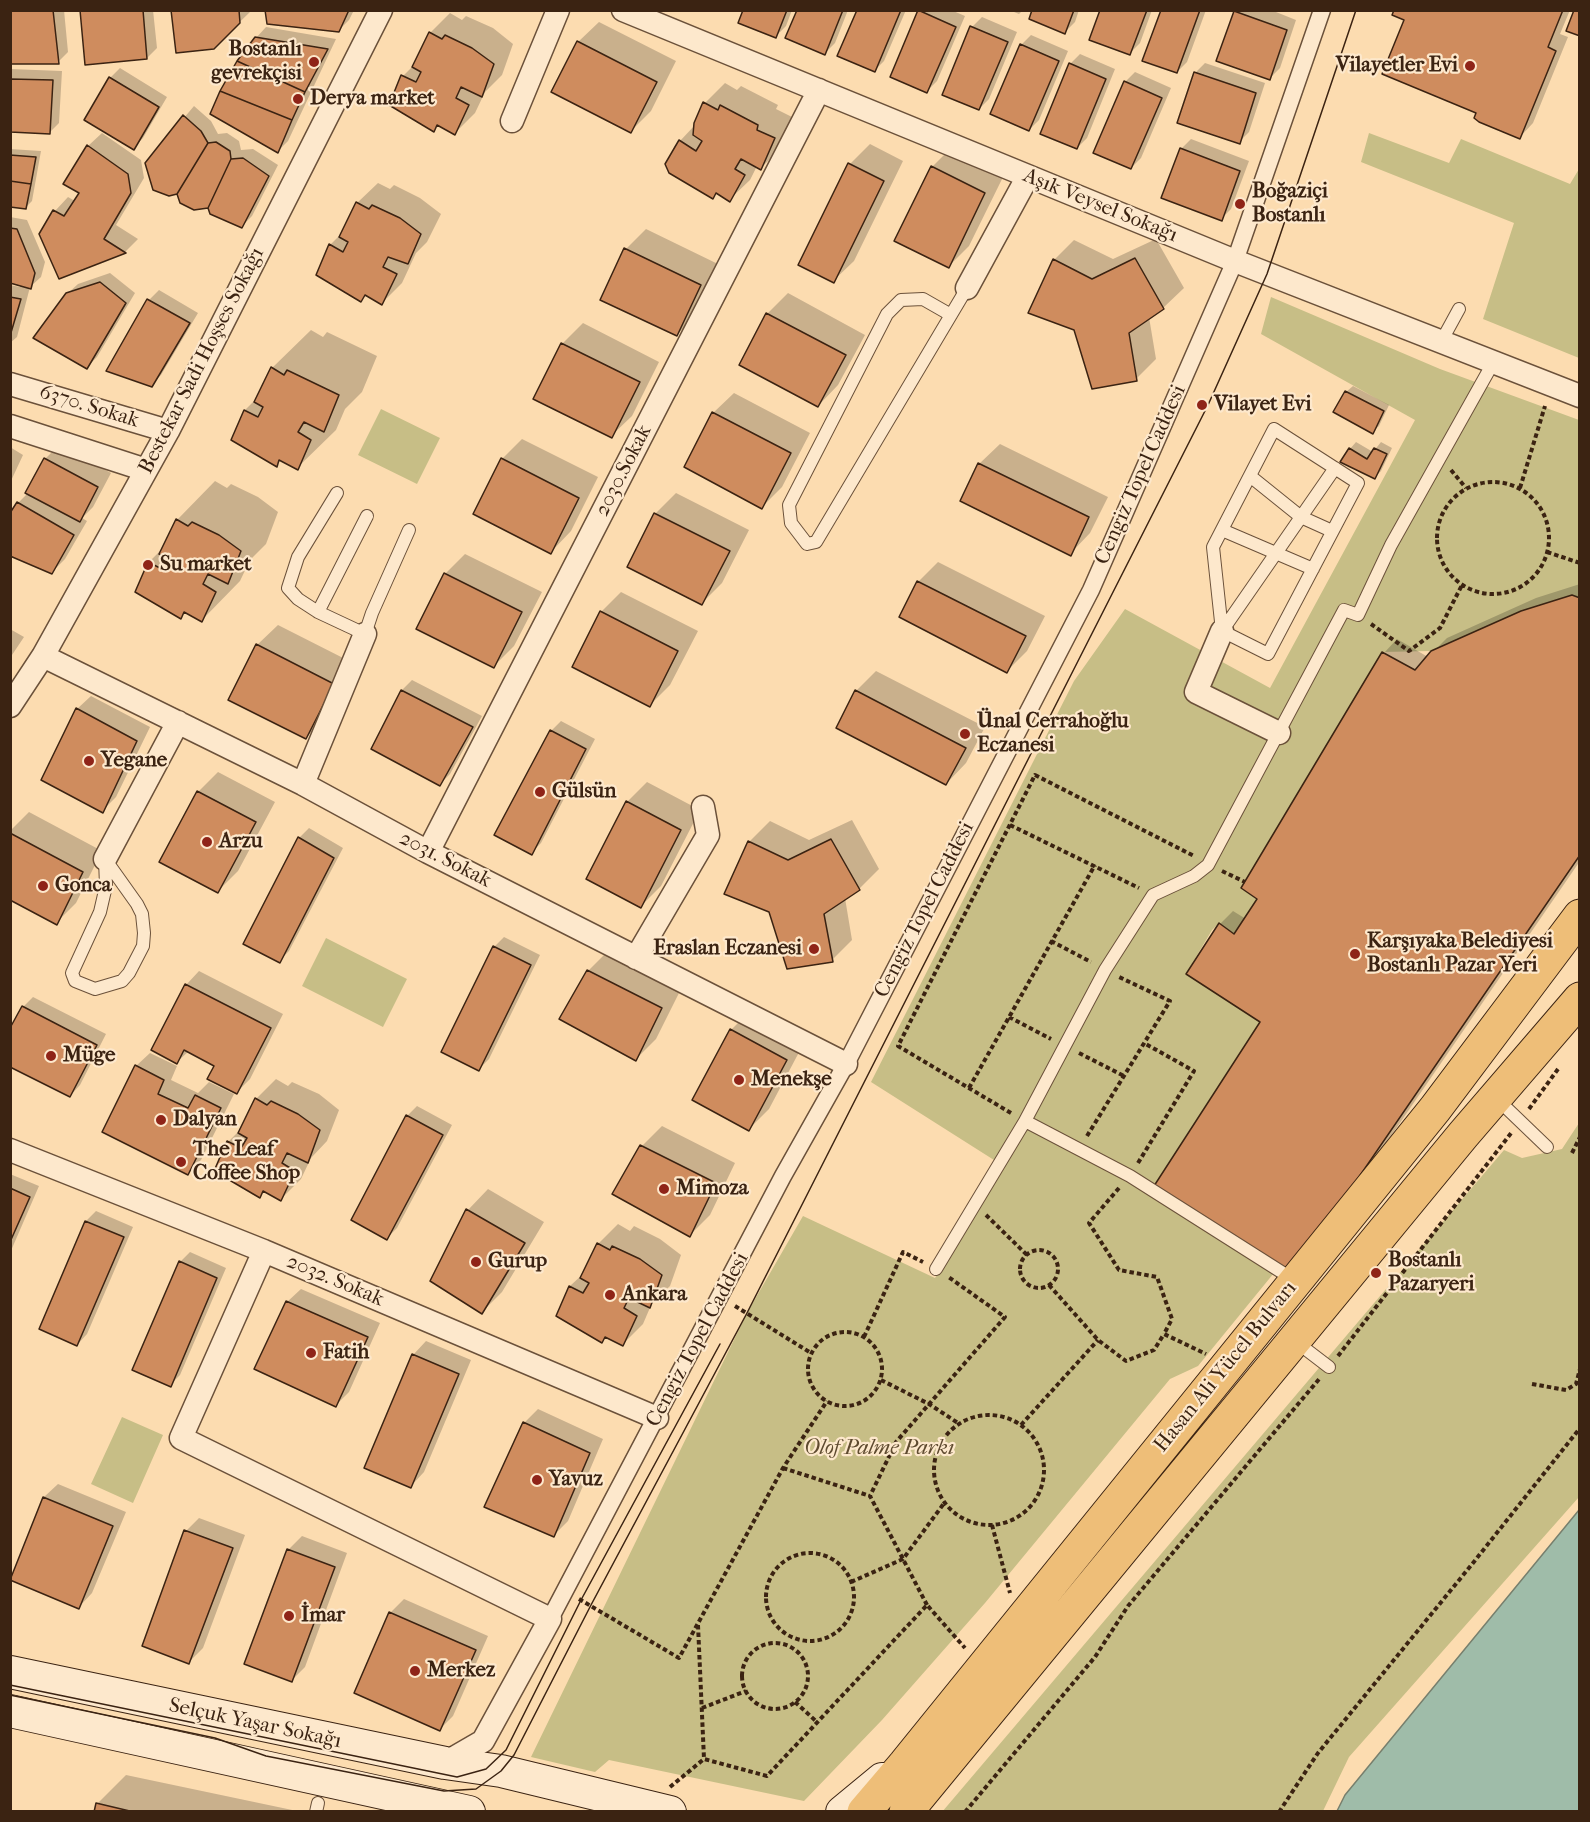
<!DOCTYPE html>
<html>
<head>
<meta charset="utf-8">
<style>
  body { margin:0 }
  #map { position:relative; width:1590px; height:1822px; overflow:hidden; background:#fcdcb0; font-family:"IM FELL French Canon",serif }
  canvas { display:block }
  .frame { position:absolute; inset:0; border:12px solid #3b2312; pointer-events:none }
</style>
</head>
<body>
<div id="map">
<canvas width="1590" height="1822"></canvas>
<div class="frame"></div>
</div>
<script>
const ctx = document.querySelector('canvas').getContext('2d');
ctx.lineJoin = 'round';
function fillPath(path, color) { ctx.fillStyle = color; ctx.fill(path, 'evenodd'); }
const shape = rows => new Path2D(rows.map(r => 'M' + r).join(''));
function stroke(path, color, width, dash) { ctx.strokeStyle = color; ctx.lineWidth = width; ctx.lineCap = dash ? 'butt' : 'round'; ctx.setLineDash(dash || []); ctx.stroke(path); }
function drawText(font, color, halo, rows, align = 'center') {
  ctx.font = font + ' "IM FELL French Canon",serif'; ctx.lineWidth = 4.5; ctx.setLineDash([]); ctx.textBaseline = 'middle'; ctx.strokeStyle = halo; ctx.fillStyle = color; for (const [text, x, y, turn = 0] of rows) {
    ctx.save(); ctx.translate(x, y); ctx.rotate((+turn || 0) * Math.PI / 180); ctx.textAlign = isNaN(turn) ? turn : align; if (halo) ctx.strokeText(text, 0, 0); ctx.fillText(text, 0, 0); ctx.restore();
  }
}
fillPath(shape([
  [1369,133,1449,163,1461,139,1570,184,1579,169,1579,358,1483,319,1514,223,1361,162],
  [1271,297,1440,369,1579,420,1579,598,1431,651,1382,652,1241,888,1257,899,1234,934,1219,923,1212,930,1186,974,1260,1022,1154,1186,1278,1268,1198,1366,1170,1379,985,1603,882,1720,804,1801,609,1760,595,1772,531,1757,747,1313,803,1216,935,1278,1005,1167,871,1082,1074,681,1125,609,1270,688,1415,420,1261,334],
  [381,409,440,438,417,484,358,455],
  [326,938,407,979,383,1027,302,986],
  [1579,1123,1579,1497,1349,1757,1323,1811,942,1812,1504,1150,1522,1158,1562,1149],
  [122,1417,163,1435,133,1503,91,1484]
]), '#c7be86');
const water = shape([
  [1579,1510,1579,1811,1337,1811,1345,1795,1579,1510]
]);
fillPath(water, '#9fbca9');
stroke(water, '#777f6d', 1.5);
fillPath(shape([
  [10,10,64,10,68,52,58,62],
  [82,10,153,10,157,48,147,58],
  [172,10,249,10,250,12,214,47],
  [267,10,354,10,349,20,339,30],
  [745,10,792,10,786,26,776,36],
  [798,10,848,10,835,43,825,53],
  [859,10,906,10,884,61,874,71],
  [951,10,965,16,937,81,927,91,919,11],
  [1009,10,1023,10,1019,14],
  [1033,10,1079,10,1075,22,1065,32],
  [1102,10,1152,10,1140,43,1130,53],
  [1162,10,1206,10,1187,62,1177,72],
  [1236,10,1271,10,1296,20,1280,68,1270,78,1218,60],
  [1396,10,1570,10,1560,34,1568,37,1533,123,1520,137,1478,112,1406,19],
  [450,13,462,20,466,16,493,28,513,44,502,75,485,92,475,113,455,133,439,125,434,130,391,104,403,76,416,63,430,33],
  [982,17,1017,32,989,99,979,109,972,27],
  [599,22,676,61,651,111,630,132,578,42],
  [266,27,336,39,288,141,278,151,256,38],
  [1031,35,1068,51,1039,120,1029,130,1021,45],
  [1080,54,1115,69,1087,138,1077,148,1070,64],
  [1205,63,1265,83,1249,132,1239,142,1195,73],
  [120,68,167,97,143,138,133,148,110,78],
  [10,69,62,71,59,123,49,133,10,130],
  [1135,72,1171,88,1141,158,1131,168,1125,82],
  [725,83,737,90,741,86,778,105,776,109,794,118,781,148,761,168,757,166,750,180,729,200,718,192,713,197,680,141,695,125,705,103],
  [194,106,211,121,218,134,227,133,239,141,241,150,253,149,278,165,252,216,242,226,210,206,178,192,146,163],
  [102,133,141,160,144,178,116,225,138,239,125,252,60,277,40,234,55,211,68,197,75,201,81,193,88,146],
  [1191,139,1249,161,1231,209,1221,219,1181,149],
  [870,144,903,161,854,261,833,281,850,164],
  [952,147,1005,173,969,246,949,266,932,167],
  [10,149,41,151,32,201,26,207,10,205],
  [378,183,390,189,394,185,420,198,441,214,427,242,416,253,402,283,382,303,366,295,361,300,330,245,343,232,357,203],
  [10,217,27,220,45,262,41,277,30,287,17,337,10,343,10,285,20,287,20,284,10,282],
  [646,229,720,265,697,314,677,335,626,249],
  [1156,239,1184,288,1163,308,1149,317,1156,359,1136,379,1054,260,1074,240,1113,259],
  [110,273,135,293,97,357,87,367,67,294,78,284],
  [159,290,198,313,161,375,151,385,149,300],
  [788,293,865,335,838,385,818,406,741,364,767,314],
  [583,323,659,362,632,416,611,436,535,398,563,343],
  [311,330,323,337,327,332,377,356,362,392,345,409,336,430,297,468,281,460,276,465,245,410,258,397,272,368],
  [1353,386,1389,405,1379,426,1372,432,1346,392],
  [734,393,810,433,782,487,762,507,713,413],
  [522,439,598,477,571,531,551,552,502,459],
  [1356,442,1373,452,1381,442,1392,448,1381,471,1375,477,1350,449],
  [1000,444,1108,497,1090,533,1070,554,979,464],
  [59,445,111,473,93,507,82,518,87,521,65,559,51,573,18,503,27,494,45,459],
  [10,447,23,455,10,483],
  [215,481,227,488,231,484,258,497,278,512,266,544,250,560,240,581,202,620,186,612,181,617,137,591,149,562,162,549,177,520],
  [676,493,749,530,722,583,702,603,629,566,655,514],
  [465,554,542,592,514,646,494,666,445,574],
  [938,562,1045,616,1027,651,1007,671,918,582],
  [1580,584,1580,861,1305,1261,1262,1022,1220,924,1233,911,1246,919,1259,898,1243,888,1384,653,1397,639,1428,657,1447,638,1536,598],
  [621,592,698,631,670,685,650,705,601,612],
  [278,625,353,663,326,717,306,738,257,645],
  [10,629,24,637,10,658],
  [876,671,985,727,966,763,946,784,856,691],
  [412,680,482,716,450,774,440,784,373,748,402,690],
  [91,696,150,727,116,797,102,811,77,709],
  [561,721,595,739,541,843,531,853,551,731],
  [218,772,275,802,238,871,218,891,198,792],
  [647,782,700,810,661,886,641,906,627,802],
  [29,812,102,851,76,903,56,923,10,899,10,831],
  [852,820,879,869,859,889,845,898,852,940,832,960,771,910,726,893,750,841,770,821,809,840],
  [309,828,343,848,289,951,279,961,299,838],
  [504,937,540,955,489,1059,479,1069,494,947],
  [609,950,682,987,656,1039,636,1059,561,1018,588,971],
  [199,971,283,1014,250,1079,237,1092,216,1065,189,1051,177,1062,186,985],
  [33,997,106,1034,80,1085,70,1096,23,1007],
  [751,1010,806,1039,769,1109,749,1129,731,1030],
  [150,1053,177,1066,171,1080,198,1093,209,1082,234,1094,201,1160,187,1173,136,1066],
  [276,1079,288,1086,292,1082,319,1094,339,1110,327,1141,311,1158,301,1179,281,1199,265,1191,260,1196,216,1170,229,1141,241,1129,256,1099],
  [417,1106,452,1125,397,1228,387,1238,407,1116],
  [662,1126,735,1163,710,1215,689,1236,642,1146],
  [10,1174,39,1186,10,1253],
  [488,1189,544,1222,502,1292,482,1312,432,1281,468,1210],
  [96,1211,133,1227,87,1334,77,1345,41,1329,86,1221],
  [618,1224,630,1231,634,1226,660,1239,681,1255,670,1286,652,1303,643,1324,623,1344,607,1336,602,1341,558,1315,570,1286,584,1273,598,1244],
  [190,1252,226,1268,180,1375,170,1385,180,1262],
  [301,1289,380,1323,349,1392,336,1405,287,1302],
  [426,1341,471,1360,424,1472,411,1486,413,1355],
  [538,1409,603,1439,568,1521,554,1535,486,1506,525,1422],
  [58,1484,126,1512,92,1593,79,1607,44,1497],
  [199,1518,245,1535,203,1648,189,1662,186,1531],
  [302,1536,347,1553,305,1667,292,1680,288,1550],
  [404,1599,488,1636,453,1716,440,1729,390,1613],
  [126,1775,297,1811,297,1812,96,1812,97,1804]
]), '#0003');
const building = shape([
  [10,10,53,10,59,64,10,64,10,10],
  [80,10,143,10,147,59,85,65,80,10],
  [171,10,239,10,240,23,214,49,176,53,171,10],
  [265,10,349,10,339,32,267,24,265,10],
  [743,10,787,10,776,38,738,23,743,10],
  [797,10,843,10,825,55,785,38,797,10],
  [857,10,901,10,875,72,837,56,857,10],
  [918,10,956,27,927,93,890,77,918,10],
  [1032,10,1074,10,1065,34,1029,19,1032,10],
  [1100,10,1147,10,1130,55,1089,40,1100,10],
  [1161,10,1200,10,1177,73,1142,61,1161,10],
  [1394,10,1563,10,1548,47,1556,51,1520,139,1479,122,1474,118,1476,113,1382,74,1404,20,1392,15,1394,10],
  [1574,10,1580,10,1580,36,1566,31,1574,10],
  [1234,11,1287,30,1270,80,1216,61,1234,11],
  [970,26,1008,42,979,110,942,95,970,26],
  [429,32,442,39,445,35,472,48,494,64,482,97,461,87,456,98,469,105,455,135,437,125,434,132,389,105,401,75,416,82,421,72,412,67,429,32],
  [255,37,328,49,305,92,237,61,255,37],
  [577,41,657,82,631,133,551,92,577,41],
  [1020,44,1059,61,1029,131,990,114,1020,44],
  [237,61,305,92,292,120,220,91,237,61],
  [1069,63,1106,79,1077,149,1040,134,1069,63],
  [1194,72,1256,93,1240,144,1177,123,1194,72],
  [109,77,159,107,134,150,84,120,109,77],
  [10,79,53,80,50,134,10,132,10,79],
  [1124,81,1162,98,1131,169,1093,153,1124,81],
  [220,91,292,120,278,153,210,114,220,91],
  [703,102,718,110,720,105,758,125,757,130,775,138,761,170,741,159,735,169,745,175,730,202,716,193,713,199,669,173,665,164,679,140,696,151,702,141,693,135,694,123,703,102],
  [183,115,201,131,208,143,177,194,169,196,153,190,145,163,183,115],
  [216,142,230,151,231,159,208,208,194,210,180,203,177,194,208,143,216,142],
  [87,145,128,174,131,193,104,239,126,253,59,279,39,234,53,210,64,216,79,193,63,184,87,145],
  [1180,148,1240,171,1222,221,1161,198,1180,148],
  [10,155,36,157,31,184,10,181,10,155],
  [243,158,269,176,242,228,210,214,208,208,231,159,243,158],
  [848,163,884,181,834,283,798,265,848,163],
  [931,166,985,193,949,268,894,241,931,166],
  [10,181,31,184,26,209,10,207,10,181],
  [356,202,369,209,372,205,400,218,421,234,408,264,388,257,383,267,397,274,382,305,365,295,361,302,316,275,329,244,343,252,348,242,339,237,356,202],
  [10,228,17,229,35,273,31,289,10,283,10,228],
  [624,248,701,285,677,336,600,300,624,248],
  [1135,258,1164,309,1129,333,1137,381,1092,389,1074,330,1028,313,1053,259,1092,279,1135,258],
  [100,282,126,303,87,369,33,338,66,293,100,282],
  [10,297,21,299,10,336,10,297],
  [147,299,190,323,152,387,106,371,147,299],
  [766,313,846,355,818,407,739,365,766,313],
  [561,343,640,382,612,438,533,399,561,343],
  [271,367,284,375,287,370,339,395,324,432,304,422,298,432,311,440,298,470,279,460,277,467,231,440,244,410,258,417,263,407,254,402,271,367],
  [1345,391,1384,411,1373,434,1333,412,1345,391],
  [712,412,791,453,762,509,684,467,712,412],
  [1349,448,1367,459,1374,448,1387,454,1375,479,1340,462,1349,448],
  [44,458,98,487,80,522,25,493,44,458],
  [501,458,579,498,551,554,473,514,501,458],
  [978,463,1089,517,1071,556,960,501,978,463],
  [17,502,74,535,52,574,10,556,10,513,17,502],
  [654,513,730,551,702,605,627,567,654,513],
  [176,519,188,526,192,522,219,535,241,551,228,584,208,574,203,584,216,592,202,622,184,612,181,619,135,592,148,562,162,569,168,559,159,554,176,519],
  [444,573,522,612,494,668,416,629,444,573],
  [917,581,1026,636,1007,673,899,617,917,581],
  [1572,595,1580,598,1580,855,1291,1276,1154,1186,1260,1022,1186,974,1219,923,1234,934,1257,899,1241,888,1382,652,1415,670,1431,651,1521,611,1572,595],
  [600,611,678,651,650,707,572,667,600,611],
  [256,644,334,684,306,739,228,700,256,644],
  [401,690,473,727,440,786,371,749,401,690],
  [855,690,966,748,946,785,836,728,855,690],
  [76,708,137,741,103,813,41,780,76,708],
  [550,730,586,749,532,855,494,835,550,730],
  [197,791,256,822,218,893,159,862,197,791],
  [626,801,681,830,641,908,586,879,626,801],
  [10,833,83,872,57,925,10,900,10,833],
  [298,837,334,858,280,963,243,944,298,837],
  [831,839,860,890,824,914,833,962,787,969,769,912,724,894,748,841,788,860,831,839],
  [493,946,531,965,479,1071,441,1052,493,946],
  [587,970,662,1008,636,1061,559,1019,587,970],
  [185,984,271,1028,237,1094,207,1079,214,1066,184,1050,177,1064,151,1050,185,984],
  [22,1006,97,1045,70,1097,10,1067,10,1028,22,1006],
  [730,1029,787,1060,749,1131,692,1100,730,1029],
  [135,1065,164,1080,158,1094,188,1108,195,1095,221,1108,188,1175,102,1132,135,1065],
  [255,1098,267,1105,271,1101,298,1114,320,1130,308,1163,287,1153,282,1163,295,1171,281,1201,263,1191,260,1198,214,1171,227,1141,241,1148,247,1138,238,1133,255,1098],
  [406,1115,443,1135,387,1240,351,1220,406,1115],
  [640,1145,716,1183,690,1237,612,1194,640,1145],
  [10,1188,30,1197,10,1242,10,1188],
  [466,1209,525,1243,482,1314,430,1281,466,1209],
  [85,1221,124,1237,77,1346,39,1329,85,1221],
  [597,1243,610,1250,612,1246,640,1259,662,1275,650,1308,629,1298,624,1308,637,1316,623,1346,605,1337,602,1343,556,1316,569,1286,583,1293,589,1283,580,1278,597,1243],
  [179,1261,217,1278,171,1387,132,1370,179,1261],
  [286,1301,368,1337,336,1407,254,1369,286,1301],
  [412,1354,459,1374,411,1488,364,1468,412,1354],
  [523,1422,590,1453,554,1537,484,1507,523,1422],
  [43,1497,113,1526,79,1609,10,1580,43,1497],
  [184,1530,233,1548,189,1664,142,1646,184,1530],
  [287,1549,335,1567,292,1682,244,1664,287,1549],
  [389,1612,476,1650,440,1731,354,1693,389,1612],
  [96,1803,134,1812,94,1812,96,1803]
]);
fillPath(building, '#cf8c5e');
stroke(building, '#3b2312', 1.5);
const service = shape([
  [951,315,923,299,901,300,887,314,789,505,791,523,807,544,816,542,967,288],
  [1441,342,1459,309],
  [1274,429,1358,483,1268,654,1222,631,1213,547,1274,429],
  [1250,476,1301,517,1332,531],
  [337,493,298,557,288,588,298,599,318,612,365,634,372,613,409,530],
  [1222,530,1313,569],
  [318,612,367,516],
  [1222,631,1335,468],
  [105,859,137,904,142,914,144,933,143,946,129,973,122,981,95,989,75,981,72,973,100,912,106,886,105,859],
  [1496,1098,1547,1147],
  [936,1269,1025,1121],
  [1294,1280,1130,1176,1025,1121,1105,970,1153,895,1194,876,1208,865,1344,610,1358,615,1391,545,1493,363],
  [1295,1341,1329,1367],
  [316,1812,318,1803]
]);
const pedestrian = shape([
  [550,1619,783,1176,846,1064,1091,590,1235,261,1322,10]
]);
const minor = shape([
  [623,10,1235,261,1580,396],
  [512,121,558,10],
  [967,288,1028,176],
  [10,384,168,431],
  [10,426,146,470],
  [1222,631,1196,692,1279,733],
  [43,656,303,784,428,852,846,1064],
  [10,706,43,656,168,431,381,10],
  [303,784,365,634],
  [428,852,819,90],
  [105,859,178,722],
  [636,958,708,835,703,807],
  [10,1150,264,1251,657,1418],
  [264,1251,181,1438,550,1619,483,1741,445,1763]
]);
const secondary = shape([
  [10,1672,445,1763,501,1771,670,1812],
  [10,1711,469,1812],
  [842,1812,882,1779]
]);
const primary = shape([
  [864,1812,905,1764,1435,1109,1580,916],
  [906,1812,1463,1135,1580,999]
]);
stroke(service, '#6b513a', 14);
stroke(pedestrian, '#6b513a', 19);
stroke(minor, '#6b513a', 25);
stroke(secondary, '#3b2312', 34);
stroke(primary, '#3b2312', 35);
stroke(shape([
  [1451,470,1466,488],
  '1437 538a56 56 0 1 1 112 0a56 56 0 1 1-112 0Z',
  [1520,488,1545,406],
  [1547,552,1580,563],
  [1371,624,1409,651,1440,628,1462,585],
  [1010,825,1139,888],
  [1222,871,1245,882],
  [1051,941,1091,962],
  [1009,1017,1051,1039],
  [1079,1053,1124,1076],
  [969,1088,1095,865],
  [1529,1109,1558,1069],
  [1011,1113,898,1046,1035,775,1194,856],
  [1087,1136,1170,1001,1119,977],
  [1572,1153,1580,1137],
  [1138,1163,1194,1071,1144,1043],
  [1119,1188,1089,1223,1119,1270,1157,1277,1172,1319,1164,1334,1206,1354],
  [986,1215,1027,1255],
  '1020 1269a19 19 0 1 1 38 0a19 19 0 1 1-38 0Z',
  [1049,1285,1098,1340,1126,1361,1154,1350,1164,1334],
  [735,1306,811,1353],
  '808 1369a37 37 0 1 1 74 0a37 37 0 1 1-74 0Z',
  [864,1337,903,1252,923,1262],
  [1338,1356,1512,1132],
  [881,1380,929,1404,958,1423],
  [1532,1384,1566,1390,1576,1384,1580,1369],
  '934 1470a55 55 0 1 1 110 0a55 55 0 1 1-110 0Z',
  [1021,1425,1098,1340],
  [783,1468,870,1496],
  [992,1525,1010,1593],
  '766 1597a44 44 0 1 1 88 0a44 44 0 1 1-88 0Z',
  [851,1582,903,1559,945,1502],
  [579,1599,679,1658,783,1468,827,1401],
  [927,1605,870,1496,896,1442,1005,1317,947,1276],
  [698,1625,704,1759],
  '742 1676a33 33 0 1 1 66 0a33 33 0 1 1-66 0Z',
  [795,1702,817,1722],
  [702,1708,746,1691],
  [670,1787,704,1759,767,1776,927,1605,965,1648],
  [965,1812,1095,1657,1128,1606,1320,1378],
  [1279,1812,1318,1753,1473,1563,1580,1428]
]), '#3b2312', 4, [4.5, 3]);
stroke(service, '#fde8cc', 12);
stroke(pedestrian, '#fde8cc', 16);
stroke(minor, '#fde8cc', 22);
stroke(secondary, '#fde8cc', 32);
stroke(primary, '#eebe78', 33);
stroke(shape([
  [10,1685,457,1777,486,1769,506,1750,581,1600,720,1344],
  [10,1695,215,1738,266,1756,444,1791,476,1789,501,1771,514,1755,591,1605,747,1313,1208,405,1267,274,1356,10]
]), '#3b2312', 1.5);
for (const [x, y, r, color] of [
  [314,62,6,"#8f2418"],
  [1470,66,6,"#8f2418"],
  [298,99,6,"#8f2418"],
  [1240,204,6,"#8f2418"],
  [1202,405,6,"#8f2418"],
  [148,565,6,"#8f2418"],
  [965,734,6,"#8f2418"],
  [89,761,6,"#8f2418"],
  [540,792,6,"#8f2418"],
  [207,842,6,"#8f2418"],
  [43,886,6,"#8f2418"],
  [814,949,6,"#8f2418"],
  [1355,954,6,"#8f2418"],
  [51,1056,6,"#8f2418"],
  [739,1080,6,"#8f2418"],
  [161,1120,6,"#8f2418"],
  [181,1162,6,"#8f2418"],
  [664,1189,6,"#8f2418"],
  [476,1262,6,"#8f2418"],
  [1376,1273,6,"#8f2418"],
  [610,1295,6,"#8f2418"],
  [311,1353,6,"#8f2418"],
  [537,1480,6,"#8f2418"],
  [289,1616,6,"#8f2418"],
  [415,1671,6,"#8f2418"]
]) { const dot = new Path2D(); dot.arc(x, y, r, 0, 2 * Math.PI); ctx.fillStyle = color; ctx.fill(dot); stroke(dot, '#fde8cc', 2); }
drawText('bold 21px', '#3b2312', '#fde8cc', [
  ["Bostanlı",302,50,"right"],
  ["gevrekçisi",302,74,"right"],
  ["Vilayetler Evi",1458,66,"right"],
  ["Derya market",310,99],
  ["Boğaziçi",1252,192],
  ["Bostanlı",1252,216],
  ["Vilayet Evi",1214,405],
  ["Su market",160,565],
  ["Ünal Cerrahoğlu",977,722],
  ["Eczanesi",977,746],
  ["Yegane",101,761],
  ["Gülsün",552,792],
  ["Arzu",219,842],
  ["Gonca",55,886],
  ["Karşıyaka Belediyesi",1367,942],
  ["Bostanlı Pazar Yeri",1367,966],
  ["Eraslan Eczanesi",802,949,"right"],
  ["Müge",63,1056],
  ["Menekşe",751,1080],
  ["Dalyan",173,1120],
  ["The Leaf",193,1150],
  ["Coffee Shop",193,1174],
  ["Mimoza",676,1189],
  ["Bostanlı",1388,1261],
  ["Pazaryeri",1388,1285],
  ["Gurup",488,1262],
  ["Ankara",622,1295],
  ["Fatih",323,1353],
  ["Yavuz",549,1480],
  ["İmar",301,1616],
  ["Merkez",427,1671]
], 'left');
drawText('21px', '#3b2312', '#fde8cc', [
  ["Aşık Veysel Sokağı",1100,206,22],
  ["Bestekar Sadi Hoşses Sokağı",202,361,-63],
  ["6370. Sokak",89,407,17],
  ["2030.Sokak",624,471,-63],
  ["Cengiz Topel Caddesi",1141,475,-66],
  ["2031. Sokak",445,860,27],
  ["Cengiz Topel Caddesi",925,910,-63],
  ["2032. Sokak",335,1281,23],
  ["Cengiz Topel Caddesi",698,1340,-62],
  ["Hasan Ali Yücel Bulvarı",1226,1367,-51],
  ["Selçuk Yaşar Sokağı",255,1724,12]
]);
drawText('italic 21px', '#5e4a2f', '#fde8cc', [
  ["Olof Palme Parkı",879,1449]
]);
</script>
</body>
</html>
